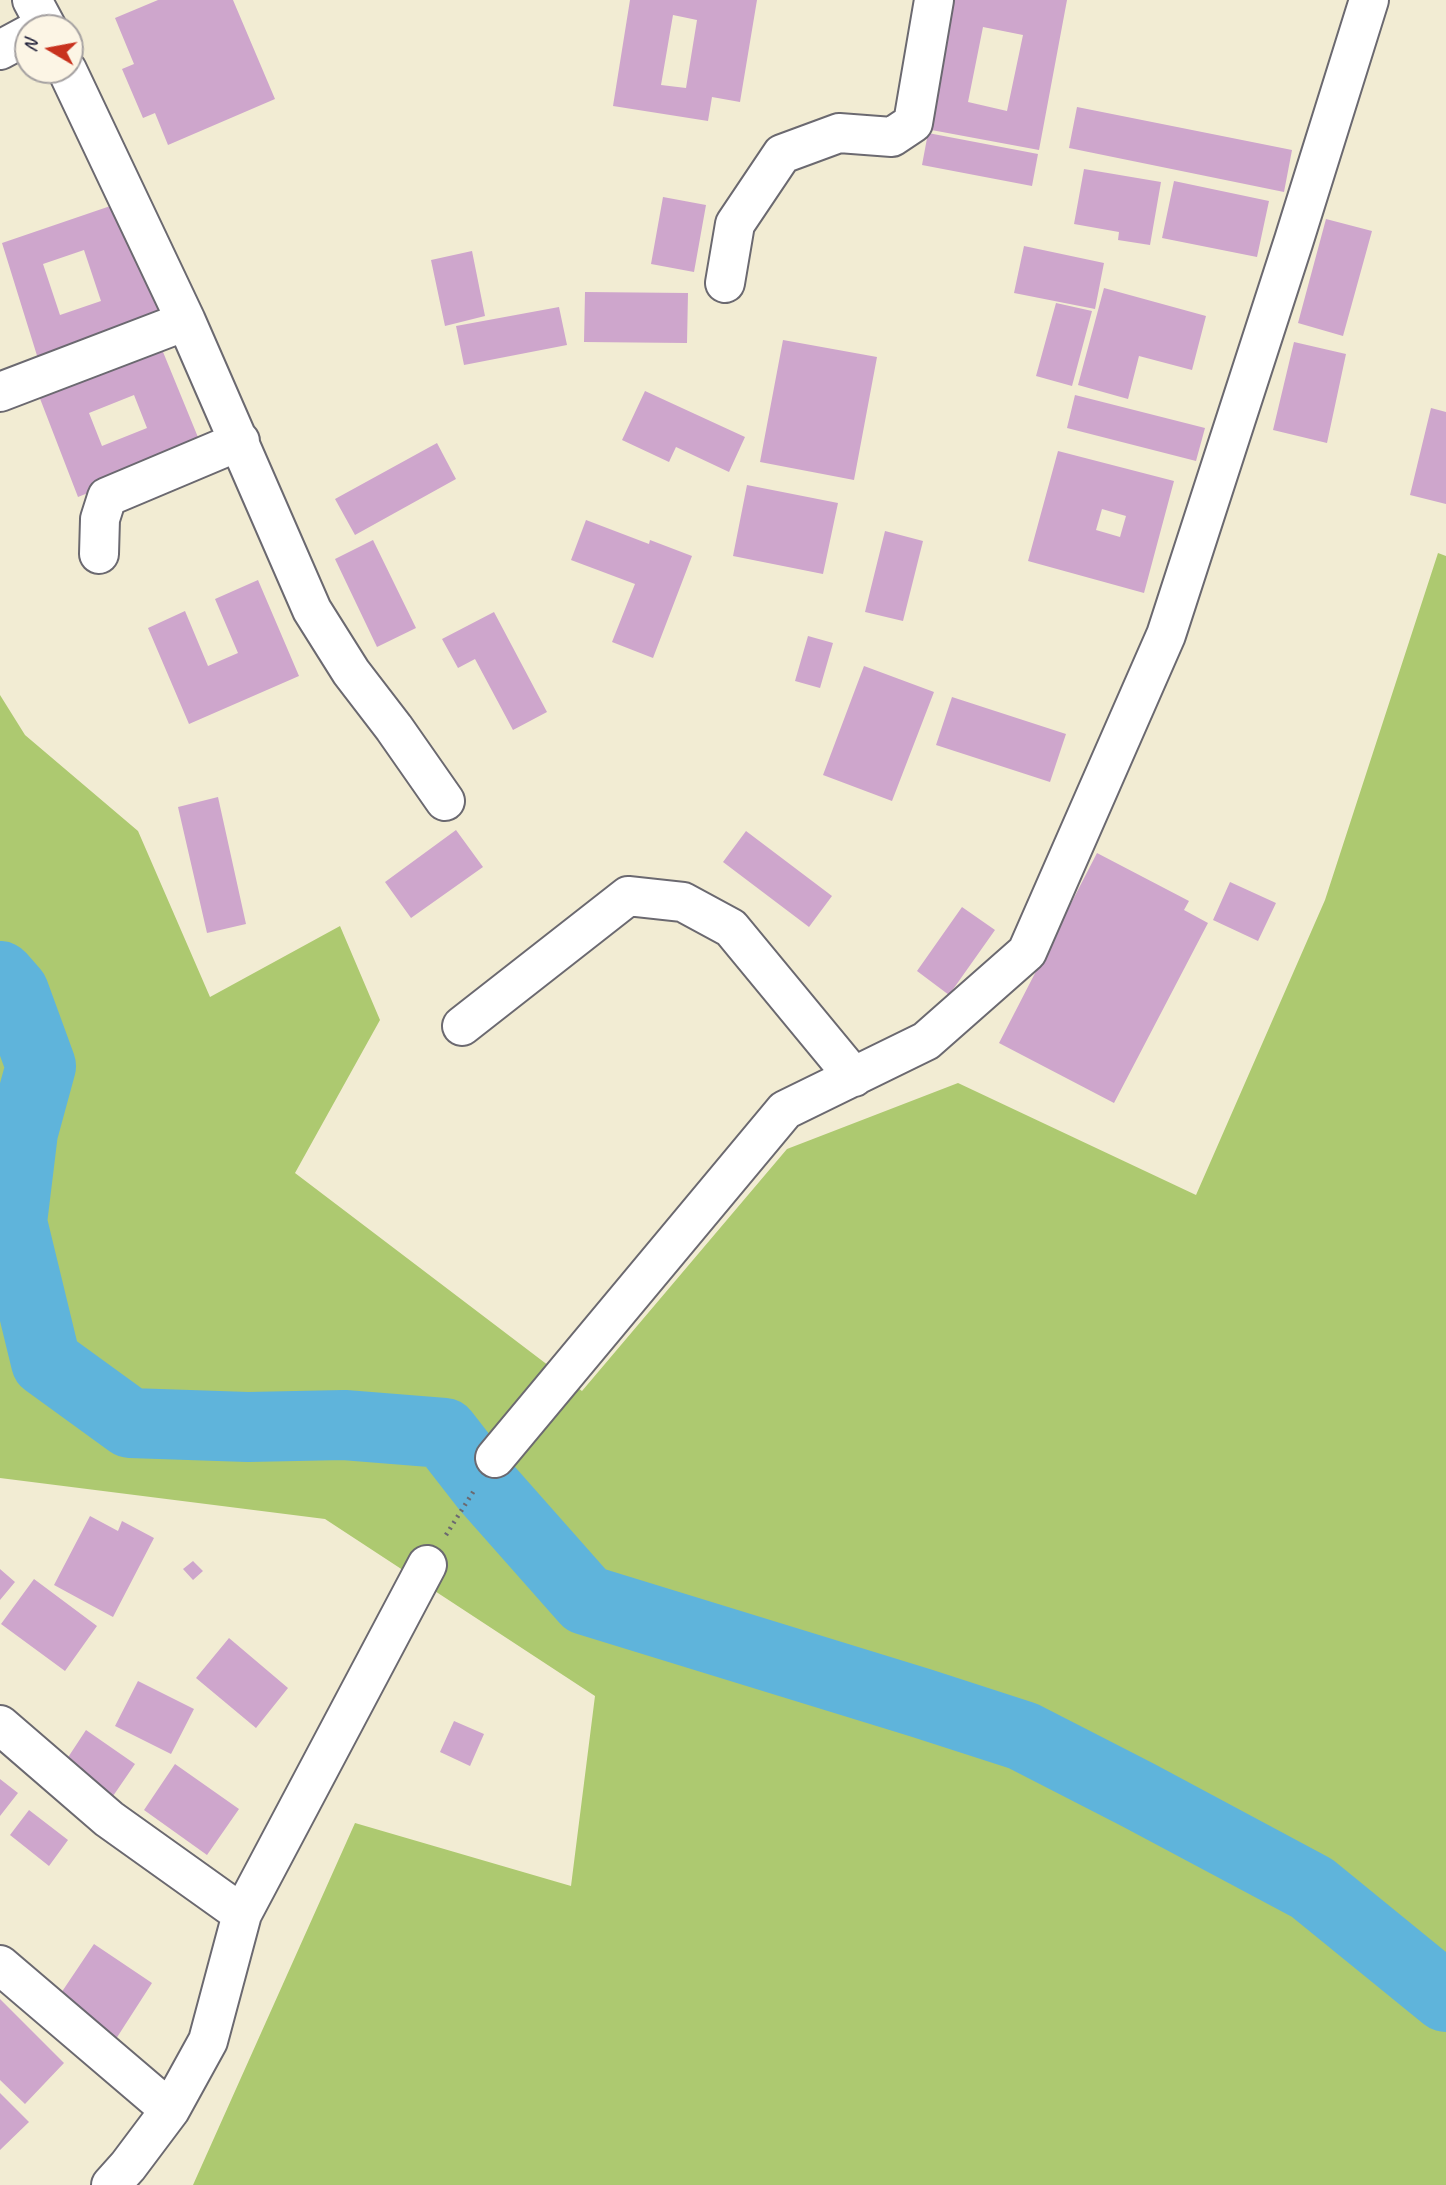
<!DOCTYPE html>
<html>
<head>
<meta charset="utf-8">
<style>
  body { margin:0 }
  #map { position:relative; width:1446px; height:2185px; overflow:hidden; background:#f2ecd3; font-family:Caveat,sans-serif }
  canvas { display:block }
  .north { position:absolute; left:14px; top:14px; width:70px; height:70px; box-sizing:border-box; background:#fcf5e5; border:2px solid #a5a1a1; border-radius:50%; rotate:280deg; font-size:19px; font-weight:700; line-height:28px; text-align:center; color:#22223b }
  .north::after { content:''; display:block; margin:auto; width:24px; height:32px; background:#c8321e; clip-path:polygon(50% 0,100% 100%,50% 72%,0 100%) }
</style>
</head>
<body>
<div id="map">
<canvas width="1446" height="2185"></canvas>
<div class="north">N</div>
</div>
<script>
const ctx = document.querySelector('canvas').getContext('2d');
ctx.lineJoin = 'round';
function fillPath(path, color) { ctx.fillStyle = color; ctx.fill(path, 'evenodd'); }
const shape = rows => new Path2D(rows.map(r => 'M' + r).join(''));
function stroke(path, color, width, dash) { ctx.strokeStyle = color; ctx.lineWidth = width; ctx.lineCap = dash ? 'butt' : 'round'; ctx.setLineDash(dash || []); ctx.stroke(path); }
fillPath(shape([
  [1438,553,1446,556,1446,2185,193,2185,355,1823,571,1886,595,1696,325,1519,0,1478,0,695,25,735,138,831,210,997,340,926,380,1020,295,1173,582,1391,787,1149,958,1083,1196,1195,1325,900]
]), '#adc970');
stroke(shape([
  [0,976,14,992,41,1066,23,1132,12,1222,46,1362,130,1423,248,1427,344,1425,444,1433,486,1487,586,1600,921,1703,1023,1736,1138,1795,1312,1888,1446,1997]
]), '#5fb4db', 70);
fillPath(shape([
  [158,0,233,0,275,99,168,145,155,113,143,118,122,69,134,64,115,18],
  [630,0,757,0,740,102,712,97,708,121,613,106],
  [673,15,697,20,686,88,661,85],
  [950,0,1067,0,1039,150,926,129],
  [983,27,1023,35,1007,111,968,102],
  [1077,107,1292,150,1284,192,1069,148],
  [928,133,1038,154,1032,186,922,165],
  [1084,169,1161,182,1150,245,1118,240,1119,232,1074,224],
  [1174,181,1269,201,1257,257,1162,238],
  [663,197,706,205,694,272,651,264],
  [125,201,166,321,39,362,2,243],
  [84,250,101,301,60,315,43,264],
  [1326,219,1372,231,1343,336,1298,323],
  [1024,246,1104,263,1095,309,1014,293],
  [472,251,485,316,445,326,431,260],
  [1104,288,1206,316,1192,370,1139,356,1128,399,1078,385],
  [585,292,688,293,687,343,584,342],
  [1056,303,1092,311,1072,386,1036,376],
  [559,307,567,345,464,365,456,326],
  [783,340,877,357,854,480,760,462],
  [1294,342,1346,354,1327,443,1273,430],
  [161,347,202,447,78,497,39,396],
  [134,395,147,428,102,446,89,413],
  [645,391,745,437,729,472,676,447,669,462,622,440],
  [1075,395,1205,428,1196,461,1067,428],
  [1431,408,1446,412,1446,504,1410,495],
  [437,443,456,479,355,535,335,499],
  [1058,451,1174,481,1144,593,1028,561],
  [1102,509,1126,516,1120,537,1096,530],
  [747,485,838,503,823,574,733,556],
  [586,520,649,544,650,540,692,556,653,658,612,642,635,584,571,560],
  [885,531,923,541,903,621,865,612],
  [373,540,416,628,377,647,335,559],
  [258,580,299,676,189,724,148,628,185,611,208,666,238,653,215,599],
  [494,612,547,712,513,730,475,659,458,668,442,639],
  [808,636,833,643,820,688,795,681],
  [864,666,934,692,892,801,823,775],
  [952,697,1066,734,1050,782,936,745],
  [218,797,246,924,207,933,178,807],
  [456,830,483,867,411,918,385,882],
  [746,831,832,896,809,927,723,862],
  [1097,853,1189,901,1184,910,1208,923,1114,1103,999,1043],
  [1230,882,1276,903,1258,941,1213,920],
  [962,907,995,930,949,995,917,971],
  [90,1516,118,1531,122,1521,154,1538,113,1617,54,1585],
  [193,1561,203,1571,193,1580,183,1569],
  [0,1569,15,1582,0,1600],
  [34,1579,97,1626,65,1671,1,1624],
  [229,1638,288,1688,256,1728,196,1678],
  [138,1681,194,1709,171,1754,115,1726],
  [454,1721,484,1734,470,1766,440,1752],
  [86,1730,135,1764,111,1799,63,1765],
  [175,1764,239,1809,207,1855,144,1810],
  [0,1779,18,1793,0,1816],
  [29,1810,68,1840,49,1866,10,1835],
  [94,1944,152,1983,114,2042,55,2002],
  [0,1999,64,2063,25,2104,0,2080],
  [0,2093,29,2122,0,2150]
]), '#cea6cc');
const minor = shape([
  [32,0,47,28],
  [0,50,28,35],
  [67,70,186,321,312,610,351,672,394,728,445,801],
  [725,283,735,224,782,154,839,133,892,137,913,123,934,0],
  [0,392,186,321],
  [99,554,100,519,107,497,240,441],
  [462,1026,628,896,683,902,731,928,854,1077],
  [495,1458,785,1110,926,1041,1027,952,1166,635,1294,240,1369,0],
  [0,1725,109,1819,242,1914],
  [0,1965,170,2110],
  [111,2185,128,2166,170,2110,208,2041,242,1914,427,1565]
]);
stroke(minor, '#6b6970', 42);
stroke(shape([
  [446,1535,475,1489]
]), '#6b6970', 4.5, [2, 5]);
stroke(minor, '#fff', 38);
</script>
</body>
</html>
